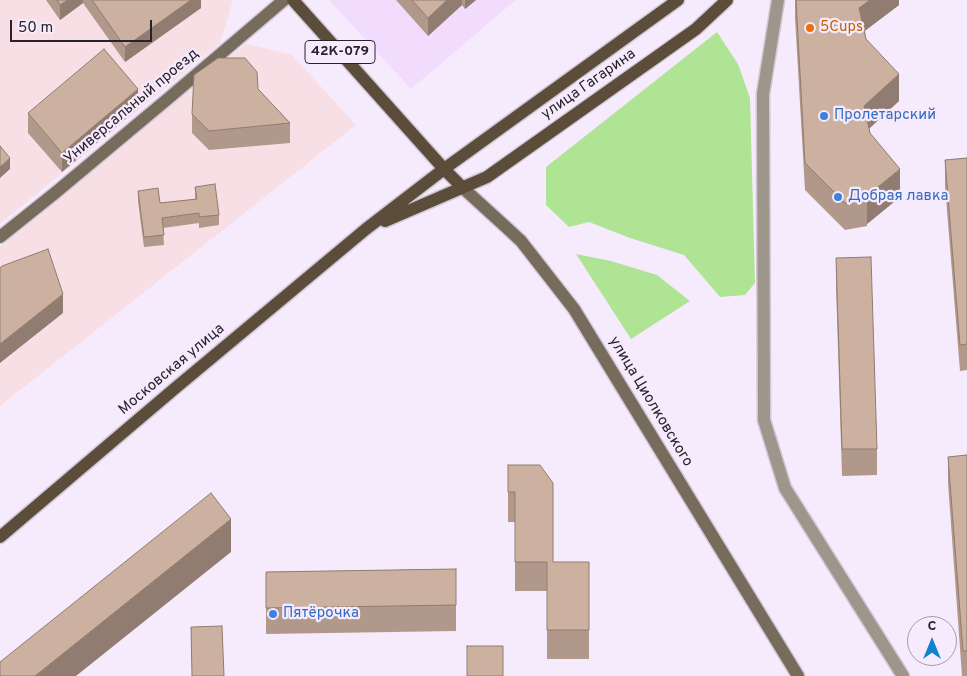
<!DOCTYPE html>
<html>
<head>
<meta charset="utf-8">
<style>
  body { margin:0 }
  #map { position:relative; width:967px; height:676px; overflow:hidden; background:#f6ebfc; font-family:Overpass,sans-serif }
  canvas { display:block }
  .north { position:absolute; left:907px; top:616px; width:50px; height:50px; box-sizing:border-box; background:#f6ebfc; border:1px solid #a49ba9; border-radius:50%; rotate:0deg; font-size:14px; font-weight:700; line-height:20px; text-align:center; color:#29222d }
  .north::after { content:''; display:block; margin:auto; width:18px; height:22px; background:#0f84cc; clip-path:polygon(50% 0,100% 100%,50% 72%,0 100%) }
  .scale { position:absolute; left:10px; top:20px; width:142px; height:22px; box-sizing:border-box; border:2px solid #29222d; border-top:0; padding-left:6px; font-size:15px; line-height:18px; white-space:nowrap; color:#29222d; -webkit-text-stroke:4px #f6ebfc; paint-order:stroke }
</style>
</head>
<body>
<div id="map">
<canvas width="967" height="676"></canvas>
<div class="north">С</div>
<div class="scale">50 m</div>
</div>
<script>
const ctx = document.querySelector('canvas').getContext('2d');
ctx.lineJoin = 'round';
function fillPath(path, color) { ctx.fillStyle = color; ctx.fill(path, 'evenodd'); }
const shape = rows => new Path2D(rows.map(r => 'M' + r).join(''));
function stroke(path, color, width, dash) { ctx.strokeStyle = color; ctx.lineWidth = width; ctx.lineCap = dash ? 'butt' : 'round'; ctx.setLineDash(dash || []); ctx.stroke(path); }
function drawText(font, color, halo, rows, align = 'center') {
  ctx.font = font + ' Overpass,sans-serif'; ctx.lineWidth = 4.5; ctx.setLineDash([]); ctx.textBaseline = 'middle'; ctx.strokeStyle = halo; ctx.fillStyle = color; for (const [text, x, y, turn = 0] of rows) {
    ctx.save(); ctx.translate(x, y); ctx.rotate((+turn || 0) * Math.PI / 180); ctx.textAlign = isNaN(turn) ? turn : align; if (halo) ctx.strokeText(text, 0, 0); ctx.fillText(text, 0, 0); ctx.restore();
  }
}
fillPath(shape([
  [329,0,516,0,411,89]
]), '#f1dcfe');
fillPath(shape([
  [0,0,233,0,220,43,0,224],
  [246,44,292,55,356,125,0,406,0,247]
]), '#f8dee5');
fillPath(shape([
  [717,32,738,64,750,98,755,283,745,295,720,297,684,255,630,238,589,222,569,227,546,205,546,167],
  [576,254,611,261,657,275,690,301,631,339]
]), '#b0e495');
const street = shape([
  [778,0,763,94,764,420,785,488,903,676]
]);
const secondary = shape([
  [462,187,507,228,521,241,574,309,798,676],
  [0,237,55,193,170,97,284,0]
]);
const primary = shape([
  [293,0,444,169,462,187],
  [385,221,487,177,696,29,727,0],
  [0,537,173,390,366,229,444,169,678,0]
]);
stroke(street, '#d1c7d7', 15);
stroke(secondary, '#d1c7d7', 15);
stroke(primary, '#d1c7d7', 15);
stroke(street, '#9e968b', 12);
stroke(secondary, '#776b5c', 12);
stroke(primary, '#5c4d3b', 12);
fillPath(shape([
  [46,0,201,0,201,8,125,62,83,3,60,20],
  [396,0,476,0,465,9,462,5,428,36],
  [795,0,899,0,899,5,865,31,866,39,899,101,869,129,870,133,900,197,867,224,867,226,845,230,805,190,795,18],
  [258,89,290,123,290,143,209,150,192,133,192,114],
  [138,108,62,172,28,133,28,113],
  [967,158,967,370,960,371,945,186,945,160],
  [195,187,219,215,219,225,199,228,199,223,163,228,164,245,144,247,138,201,138,191,160,203,195,199],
  [836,258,877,449,877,475,842,476,836,285],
  [967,455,967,676,962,676,948,483,948,457],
  [508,465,553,562,589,562,589,659,547,659,547,591,515,591,515,522,508,522],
  [456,569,456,631,266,634,266,572],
  [191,627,224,676,192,676]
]), '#b0988a');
fillPath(shape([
  [68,0,83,0,83,3,60,20,60,5],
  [191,0,201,0,201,8,125,62,125,47],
  [447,0,462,0,462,5,428,36,428,18],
  [465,0,476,0,465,9],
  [870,0,899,0,899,5,859,35,859,8],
  [899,74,899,101,864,133,864,106],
  [138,89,138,108,62,172,62,153],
  [10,158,10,169,0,178,0,167],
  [900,169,900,197,867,224,867,196],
  [63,294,63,313,0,363,0,344],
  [231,519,231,552,76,676,35,676]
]), '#907c70');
const building = shape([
  [57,0,68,0,60,5,57,0],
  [92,0,191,0,125,47,92,0],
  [412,0,447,0,428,18,412,0],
  [796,0,870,0,859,8,866,39,899,74,864,106,870,133,900,169,867,196,867,199,845,203,805,163,796,0],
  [104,49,138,89,62,153,28,113,104,49],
  [218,58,245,58,257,72,258,89,290,123,209,131,192,114,194,75,218,58],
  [0,146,10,158,0,167,0,146],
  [967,158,967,344,960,345,945,160,967,158],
  [215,184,219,215,199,217,199,213,162,218,164,235,144,237,138,191,158,188,160,203,197,199,195,187,215,184],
  [48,249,63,294,0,344,0,268,2,266,48,249],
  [871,257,877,449,842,449,836,258,871,257],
  [967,455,967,651,963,651,948,457,967,455],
  [508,465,540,465,553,483,553,562,589,562,589,630,547,630,547,562,515,562,515,492,508,492,508,465],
  [211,493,231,519,35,676,0,676,0,662,211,493],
  [456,569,456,605,266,608,266,572,456,569],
  [222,626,224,676,192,676,191,627,222,626],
  [467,646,503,646,503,676,467,676,467,646]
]);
fillPath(building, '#cdb1a0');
stroke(building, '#907c70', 1);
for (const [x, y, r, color] of [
  [810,28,5,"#e8710a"],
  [824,116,5,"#3f7fe0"],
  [838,197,5,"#3f7fe0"],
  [273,614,5,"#3f7fe0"]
]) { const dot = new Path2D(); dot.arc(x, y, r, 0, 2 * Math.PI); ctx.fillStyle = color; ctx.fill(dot); stroke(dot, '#f6ebfc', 2); }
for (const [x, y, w] of [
  [340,52,70]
]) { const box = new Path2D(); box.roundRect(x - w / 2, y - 11.5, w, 23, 4); ctx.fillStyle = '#f6ebfc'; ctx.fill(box); stroke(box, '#29222d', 1); }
drawText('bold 14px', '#29222d', null, [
  ["42К-079",340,52]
]);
drawText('15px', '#c56008', '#f6ebfc', [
  ["5Cups",820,28]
], 'left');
drawText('15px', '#29222d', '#f6ebfc', [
  ["улица Гагарина",589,85,-35],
  ["Универсальный проезд",132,107,-40],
  ["Московская улица",172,370,-40],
  ["улица Циолковского",650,402,59]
]);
drawText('15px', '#366cbe', '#f6ebfc', [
  ["Пролетарский",834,116],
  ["Добрая лавка",848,197],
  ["Пятёрочка",283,614]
], 'left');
</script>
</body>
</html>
